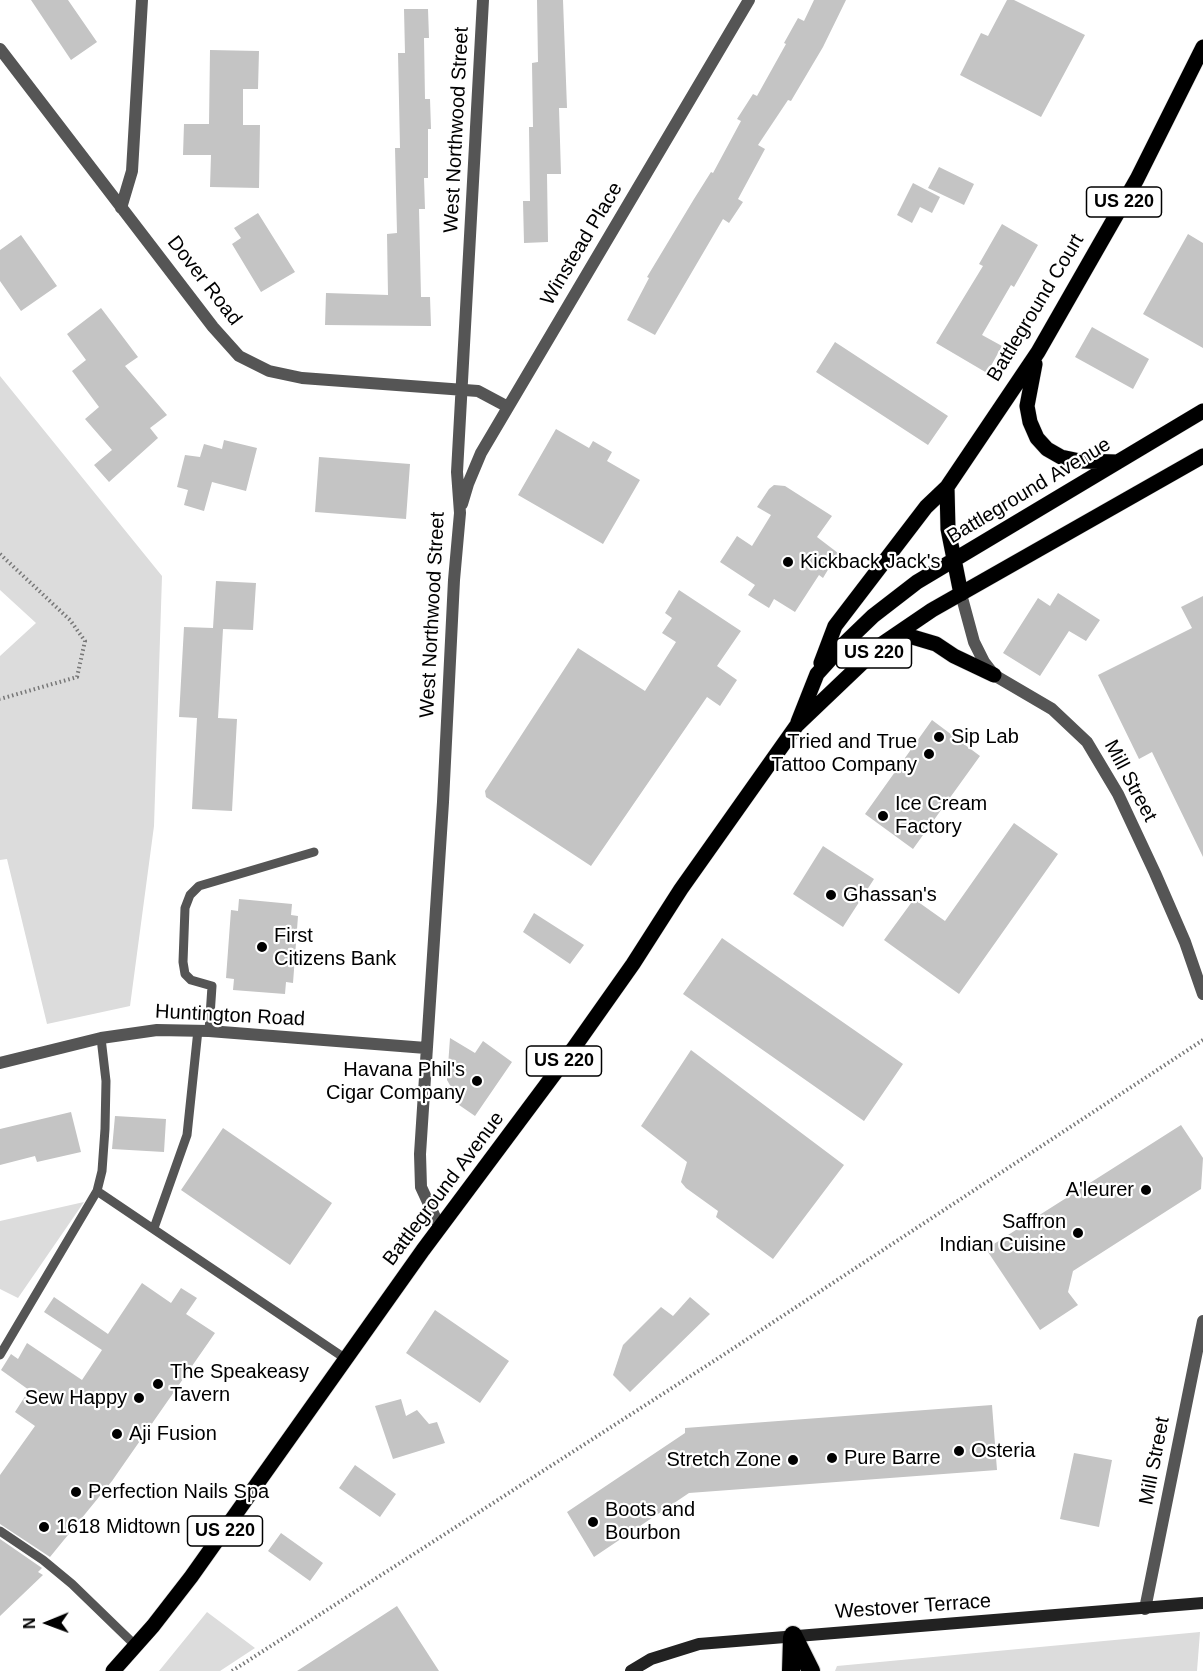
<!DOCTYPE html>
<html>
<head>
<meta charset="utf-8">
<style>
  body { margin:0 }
  #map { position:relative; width:1203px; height:1671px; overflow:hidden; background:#fff; font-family:Arial,sans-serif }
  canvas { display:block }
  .north { position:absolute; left:18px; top:1593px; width:60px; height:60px; -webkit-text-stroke:4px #fff; paint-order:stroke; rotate:269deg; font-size:16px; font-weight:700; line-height:24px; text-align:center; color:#000 }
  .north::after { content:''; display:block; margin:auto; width:21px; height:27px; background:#000; clip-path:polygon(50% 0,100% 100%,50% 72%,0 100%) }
</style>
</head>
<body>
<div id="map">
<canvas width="1203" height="1671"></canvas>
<div class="north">N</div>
</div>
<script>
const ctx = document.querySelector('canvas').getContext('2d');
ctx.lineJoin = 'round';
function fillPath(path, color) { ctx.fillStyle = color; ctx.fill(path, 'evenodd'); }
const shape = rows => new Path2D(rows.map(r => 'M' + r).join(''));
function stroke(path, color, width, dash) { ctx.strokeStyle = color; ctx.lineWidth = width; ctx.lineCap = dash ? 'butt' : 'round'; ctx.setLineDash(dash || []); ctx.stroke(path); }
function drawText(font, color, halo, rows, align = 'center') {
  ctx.font = font + ' Arial,sans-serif'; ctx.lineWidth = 4.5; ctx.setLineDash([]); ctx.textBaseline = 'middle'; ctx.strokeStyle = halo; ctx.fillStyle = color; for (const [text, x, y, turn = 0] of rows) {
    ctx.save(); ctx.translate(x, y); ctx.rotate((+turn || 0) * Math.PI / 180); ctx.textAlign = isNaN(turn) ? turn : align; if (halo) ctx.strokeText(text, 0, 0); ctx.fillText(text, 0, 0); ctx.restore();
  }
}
fillPath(shape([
  [0,376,162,576,154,826,130,1006,47,1024,7,859,0,860,0,656,36,623,0,590],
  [84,1202,18,1298,0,1289,0,1221],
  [207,1612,255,1648,220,1671,159,1671],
  [1200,1632,1197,1671,835,1671,837,1666]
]), '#dcdcdc');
fillPath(shape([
  [31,0,68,0,97,42,71,60],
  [537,0,563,0,567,108,559,108,561,174,547,174,548,242,524,243,523,201,530,201,529,127,533,127,532,63,538,62],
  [814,0,846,0,823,47,791,101,788,100,758,145,765,149,738,199,743,202,729,223,723,219,655,335,627,320,649,278,647,277,694,199,711,172,713,173,741,121,737,119,753,94,757,96,786,44,784,43,798,18,804,21],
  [1007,0,1014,0,1085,35,1041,117,960,75,981,33,988,36],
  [404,9,428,9,429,38,424,38,425,99,430,99,431,129,428,129,428,178,424,178,425,209,419,209,421,297,430,297,431,326,325,325,326,293,388,295,387,234,397,233,395,148,400,148,398,53,405,53],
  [210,50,259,51,258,89,243,89,243,125,260,125,259,188,210,187,211,155,183,155,184,124,209,124],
  [939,167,974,184,964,205,928,188],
  [913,183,940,197,932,213,920,207,912,223,897,215],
  [258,213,295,272,261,292,232,244,241,238,234,228],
  [1002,224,1038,245,1014,287,1011,285,982,335,1002,346,987,373,936,343,983,266,979,264],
  [1188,234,1203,243,1203,348,1143,314],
  [21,235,57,286,21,311,0,281,0,250],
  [101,308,138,357,125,366,167,415,150,428,158,438,109,482,94,465,112,450,85,419,99,407,72,371,86,360,67,334],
  [1092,327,1149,359,1133,389,1075,357],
  [835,342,948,416,928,445,816,372],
  [556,429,589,448,593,441,612,452,607,461,640,480,603,544,518,495],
  [224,440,257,448,246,491,212,482,204,511,184,505,188,490,177,487,185,455,200,457,204,444,222,449],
  [319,457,410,464,406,519,315,512],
  [774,485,785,486,832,516,817,537,838,553,823,578,819,575,795,612,774,599,769,608,748,595,755,585,720,562,737,536,752,546,771,515,757,507,769,489],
  [216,581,256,583,253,630,223,629,218,718,237,719,232,811,192,809,197,718,179,717,184,627,213,628],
  [679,590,741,631,717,666,737,680,720,706,707,697,591,866,486,797,485,791,578,648,645,691,676,642,662,633,672,618,665,613],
  [1058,593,1100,620,1086,641,1069,631,1040,676,1003,653,1038,598,1050,606],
  [1203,596,1203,857,1152,752,1139,759,1098,675,1192,628,1181,607],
  [932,720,980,756,913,849,865,814],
  [1014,823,1058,854,959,994,884,940,914,899,945,921],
  [823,846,874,879,843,927,793,894],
  [239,899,292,904,291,915,298,916,293,983,286,982,285,994,233,990,234,979,226,978,231,910,238,911],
  [534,913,584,945,570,964,523,932],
  [722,938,903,1064,864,1121,683,994],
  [450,1038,475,1053,483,1041,512,1062,475,1116,446,1096,451,1087,447,1080],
  [691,1050,844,1165,773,1259,716,1217,718,1211,686,1188,681,1182,687,1162,641,1126],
  [71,1112,81,1152,37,1162,35,1156,0,1165,0,1129],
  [115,1116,166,1119,164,1152,112,1149],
  [1181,1125,1203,1158,1201,1189,1073,1271,1068,1292,1078,1305,1040,1330,986,1249],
  [223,1128,332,1203,290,1265,181,1190],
  [142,1283,171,1303,181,1288,197,1298,186,1314,215,1333,112,1481,50,1557,0,1524,0,1475,35,1426,15,1412,29,1390,1,1370,11,1354,18,1359,27,1343,82,1380,102,1350,44,1312,54,1297,108,1334],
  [690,1297,710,1314,630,1392,613,1375,623,1345,661,1307,673,1316],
  [435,1310,509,1361,480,1403,406,1353],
  [401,1399,406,1416,417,1410,429,1424,437,1422,445,1443,393,1459,375,1406],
  [992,1405,997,1470,689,1493,594,1557,567,1512,685,1433,685,1428],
  [1074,1453,1112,1460,1099,1527,1060,1519],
  [355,1465,396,1494,380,1517,339,1488],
  [281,1533,323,1563,310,1581,268,1551],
  [0,1539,42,1568,38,1572,43,1575,0,1616],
  [397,1606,439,1671,297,1671]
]), '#c4c4c4');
const primary = shape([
  [1035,364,1027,406,1030,422,1037,438,1047,449,1061,457,1080,461,1117,462],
  [961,594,948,529,947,487,1038,352,1137,179,1203,47],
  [899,633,936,644,954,656,994,675],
  [821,663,835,626,926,507,947,487],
  [798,722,817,674,846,642,873,616,917,582,1203,411],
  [113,1671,153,1626,191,1577,423,1250,573,1049,633,964,681,889,797,725,882,644,932,610,1203,456]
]);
const motorway = shape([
  [793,1635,811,1671],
  [791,1671,792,1637]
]);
stroke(primary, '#dbdbdb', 16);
stroke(motorway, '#dbdbdb', 20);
stroke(shape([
  [0,554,70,620,85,641,77,677,0,699],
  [232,1671,717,1359,1203,1040]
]), '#777', 4, [1.5, 3]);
stroke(shape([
  [209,1031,212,986,191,980,185,974,183,962,185,908,190,895,199,886,314,852],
  [97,1191,346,1359],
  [154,1228,187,1135,198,1030],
  [0,1355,97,1191,102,1171,105,1129,106,1081,101,1038],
  [0,1531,43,1560,72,1584,136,1646]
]), '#555', 9);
stroke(shape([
  [0,49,213,327,239,356,269,371,302,378,478,391,508,407],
  [121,208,132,171,142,0],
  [462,504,468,484,481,453,749,0],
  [0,1063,101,1038,157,1030,209,1031,426,1048],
  [440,1228,421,1187,420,1154,443,802,454,580,460,513,457,472,483,0]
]), '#555', 12);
stroke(shape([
  [961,594,974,642,984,662,994,675,1052,709,1087,742,1118,794,1155,873,1185,942,1203,994],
  [1145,1609,1203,1321]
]), '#555', 12);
stroke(shape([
  [631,1671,651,1659,699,1644,1203,1603]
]), '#222', 12);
stroke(primary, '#000', 15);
stroke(motorway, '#000', 18);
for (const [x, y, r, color] of [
  [788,562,6,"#000"],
  [939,737,6,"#000"],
  [929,754,6,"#000"],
  [883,816,6,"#000"],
  [831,895,6,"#000"],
  [262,947,6,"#000"],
  [477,1081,6,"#000"],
  [1146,1190,6,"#000"],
  [1078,1233,6,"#000"],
  [158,1384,6,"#000"],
  [139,1398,6,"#000"],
  [117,1434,6,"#000"],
  [959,1451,6,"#000"],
  [832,1458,6,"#000"],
  [793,1460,6,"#000"],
  [76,1492,6,"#000"],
  [593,1522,6,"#000"],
  [44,1527,6,"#000"]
]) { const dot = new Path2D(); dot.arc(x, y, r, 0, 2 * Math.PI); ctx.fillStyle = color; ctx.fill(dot); stroke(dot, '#fff', 2); }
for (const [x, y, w] of [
  [1124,202,75],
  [874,653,75],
  [564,1061,75],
  [225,1531,75]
]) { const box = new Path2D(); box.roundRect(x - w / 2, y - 15, w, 30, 4.5); ctx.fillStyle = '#fff'; ctx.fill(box); stroke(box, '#000', 1.5); }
drawText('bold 18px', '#000', null, [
  ["US 220",1124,202],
  ["US 220",874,653],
  ["US 220",564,1061],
  ["US 220",225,1531]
]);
drawText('20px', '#000', '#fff', [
  ["West Northwood Street",457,130,-87],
  ["Winstead Place",582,244,-59],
  ["Dover Road",204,281,52],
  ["Battleground Court",1036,308,-59],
  ["Battleground Avenue",1029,491,-31],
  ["West Northwood Street",433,615,-87],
  ["Mill Street",1130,781,62],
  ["Huntington Road",230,1016,3],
  ["Battleground Avenue",444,1189,-53],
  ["Mill Street",1155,1461,-79],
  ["Westover Terrace",913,1607,-4]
]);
drawText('20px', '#000', '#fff', [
  ["Kickback Jack's",800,562],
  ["Sip Lab",951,737],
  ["Tried and True",917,742,"right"],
  ["Tattoo Company",917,765,"right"],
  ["Ice Cream",895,804],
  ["Factory",895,827],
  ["Ghassan's",843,895],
  ["First",274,936],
  ["Citizens Bank",274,959],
  ["Havana Phil's",465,1070,"right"],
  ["Cigar Company",465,1093,"right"],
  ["A'leurer",1134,1190,"right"],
  ["Saffron",1066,1222,"right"],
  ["Indian Cuisine",1066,1245,"right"],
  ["The Speakeasy",170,1372],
  ["Tavern",170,1395],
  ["Sew Happy",127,1398,"right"],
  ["Aji Fusion",129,1434],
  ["Osteria",971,1451],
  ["Pure Barre",844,1458],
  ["Stretch Zone",781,1460,"right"],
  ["Perfection Nails Spa",88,1492],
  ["Boots and",605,1510],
  ["Bourbon",605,1533],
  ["1618 Midtown",56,1527]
], 'left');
</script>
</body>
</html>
